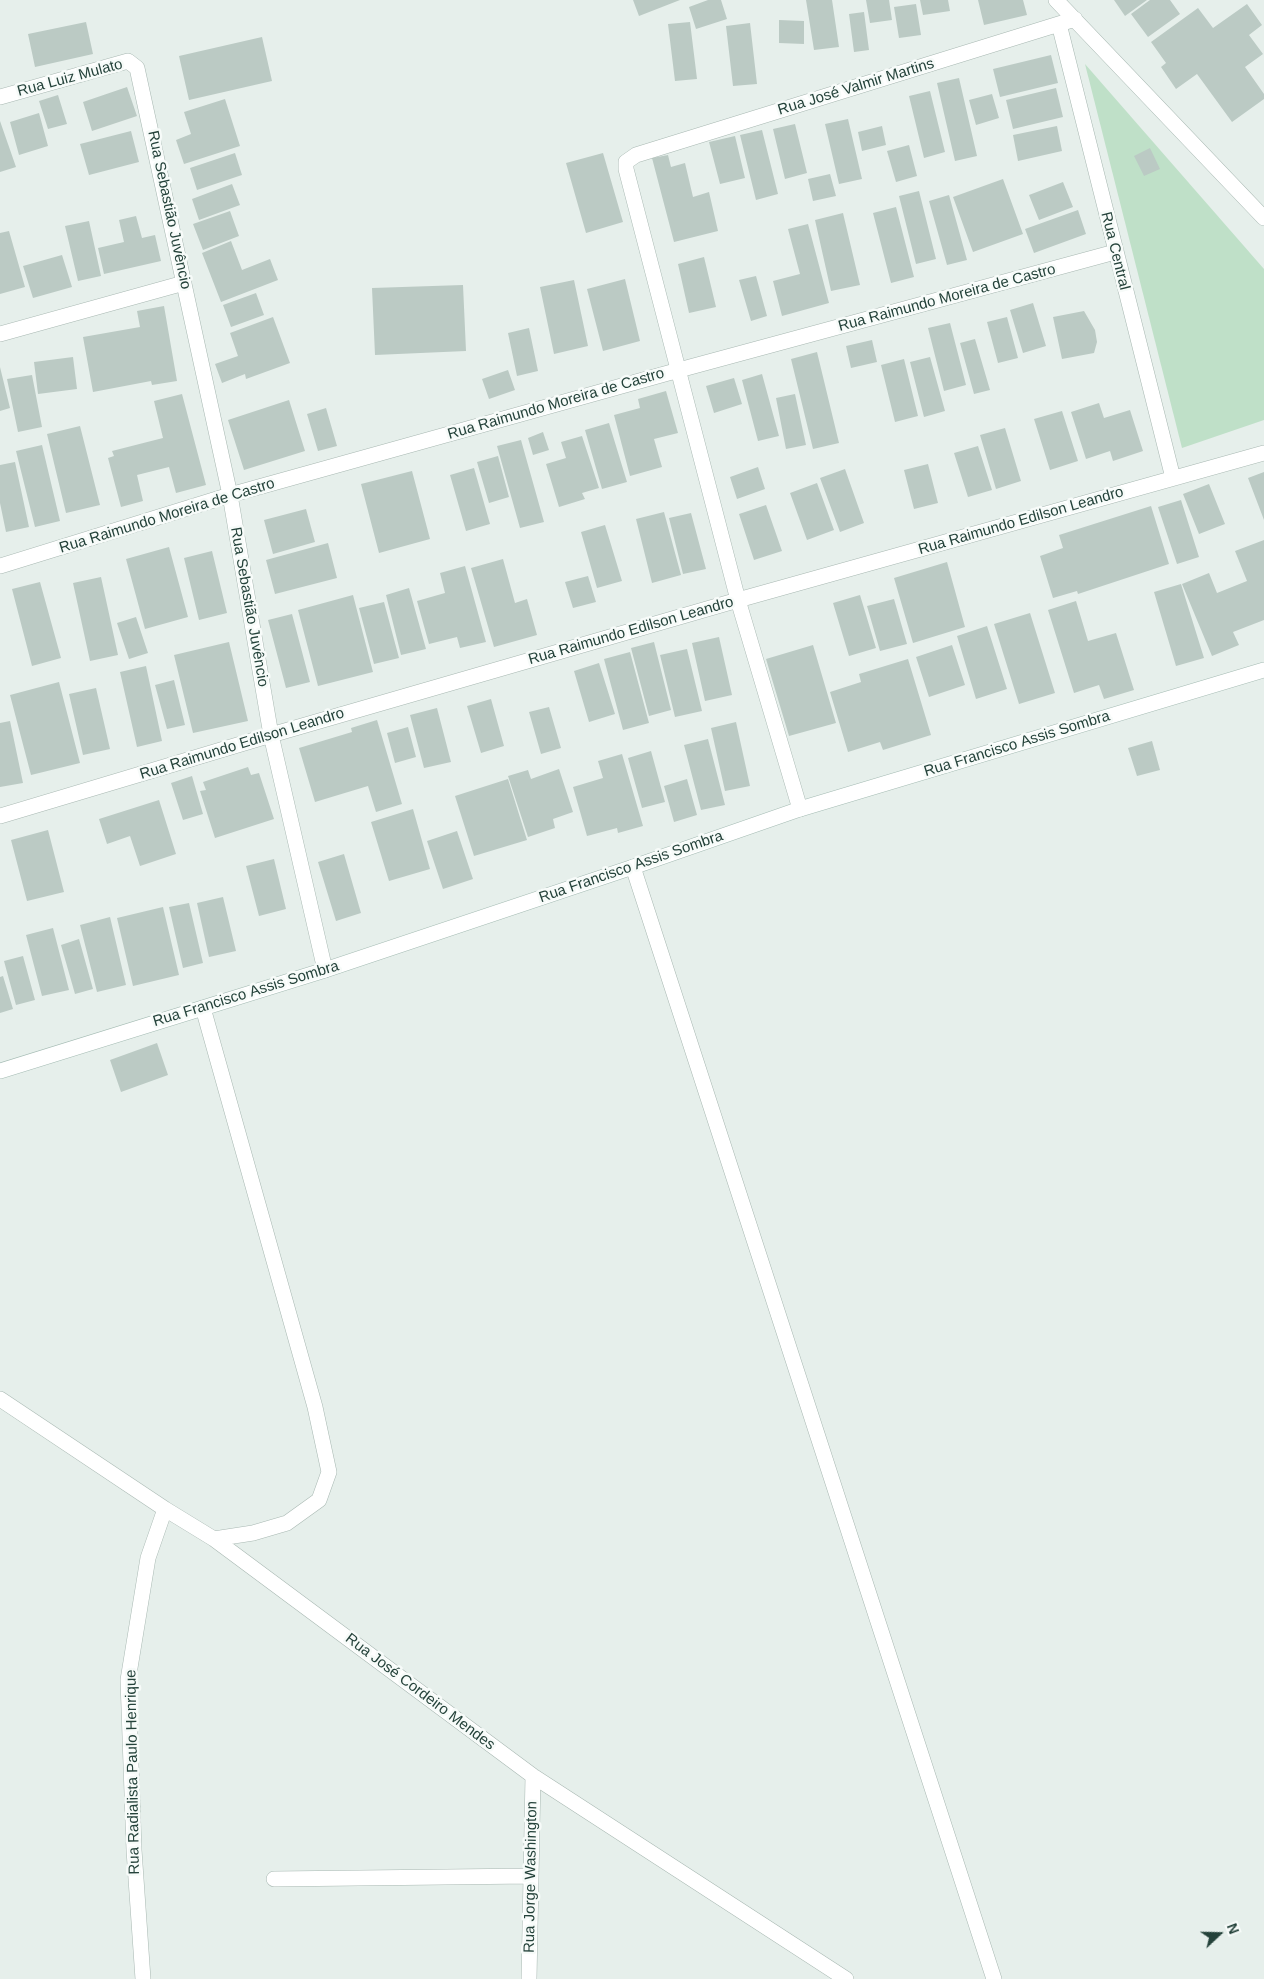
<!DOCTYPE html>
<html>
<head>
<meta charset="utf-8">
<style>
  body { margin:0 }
  #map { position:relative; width:1264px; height:1979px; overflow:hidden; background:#e6efeb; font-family:Helvetica,sans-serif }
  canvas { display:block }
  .north { position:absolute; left:1194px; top:1909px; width:50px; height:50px; -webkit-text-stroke:4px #f7fbf9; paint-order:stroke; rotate:69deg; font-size:14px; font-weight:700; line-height:20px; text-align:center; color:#24423a }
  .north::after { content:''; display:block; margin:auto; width:18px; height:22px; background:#24423a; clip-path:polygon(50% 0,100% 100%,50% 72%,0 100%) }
</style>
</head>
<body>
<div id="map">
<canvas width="1264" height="1979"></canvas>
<div class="north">N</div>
</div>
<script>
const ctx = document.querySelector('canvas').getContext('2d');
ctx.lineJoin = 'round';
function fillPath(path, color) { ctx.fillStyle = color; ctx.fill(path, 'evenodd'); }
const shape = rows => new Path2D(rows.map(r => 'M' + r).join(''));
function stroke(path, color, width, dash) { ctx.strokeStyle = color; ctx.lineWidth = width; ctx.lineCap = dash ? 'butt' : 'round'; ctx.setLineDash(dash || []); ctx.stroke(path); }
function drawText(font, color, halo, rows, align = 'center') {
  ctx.font = font + ' Helvetica,sans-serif'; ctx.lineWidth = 5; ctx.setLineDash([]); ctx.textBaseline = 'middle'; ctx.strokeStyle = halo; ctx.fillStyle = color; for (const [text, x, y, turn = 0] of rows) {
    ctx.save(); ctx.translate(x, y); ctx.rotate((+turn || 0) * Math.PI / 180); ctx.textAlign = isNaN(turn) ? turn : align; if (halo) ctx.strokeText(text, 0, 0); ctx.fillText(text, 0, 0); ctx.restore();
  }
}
fillPath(shape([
  [1085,64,1264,269,1264,420,1182,448]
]), '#bfe0c8');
fillPath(shape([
  [633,0,680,0,639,16],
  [708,0,721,0,727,19,696,29,689,7],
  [806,0,832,0,839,47,814,50],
  [866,0,889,0,892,20,870,23],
  [920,0,948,0,950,11,923,15],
  [978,0,1023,0,1027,15,984,25],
  [1114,0,1147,0,1125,16],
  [1150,0,1170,0,1180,14,1148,37,1131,14],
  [916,4,921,35,899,38,894,7],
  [1247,4,1262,25,1249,35,1263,54,1245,67,1264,94,1264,99,1232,122,1197,74,1176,89,1161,67,1166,63,1151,42,1198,8,1213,28],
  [864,12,869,50,854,52,849,14],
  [779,20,804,21,804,44,779,43],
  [86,22,93,54,35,67,28,34],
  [690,22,697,79,675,81,668,24],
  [750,23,757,84,733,86,726,26],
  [262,37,272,81,189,100,179,56],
  [1051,55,1058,83,1000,97,993,69],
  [959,78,977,156,955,161,937,83],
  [127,87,137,116,92,131,83,102],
  [1056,88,1063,117,1013,129,1006,100],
  [930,91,945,152,924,158,909,96],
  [992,94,999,118,976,125,969,100],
  [58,95,67,124,48,129,39,101],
  [225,99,240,146,184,164,176,140,191,134,184,112],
  [39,113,48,146,19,155,10,122],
  [848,119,862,179,839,184,825,124],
  [0,121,16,167,0,172],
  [795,124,807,173,785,179,773,129],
  [882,126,886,145,862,151,858,132],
  [1057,126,1062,151,1018,161,1013,135],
  [762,130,778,194,756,200,740,135],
  [131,131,139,162,89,175,80,144],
  [735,136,745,178,720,184,709,142],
  [909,145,917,176,896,182,887,151],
  [1150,148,1160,169,1144,176,1134,156],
  [235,153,242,175,197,190,190,168],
  [603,153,623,222,586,233,566,163],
  [668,155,671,167,685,163,693,197,709,192,718,231,674,242,652,158],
  [830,174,836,196,813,201,808,179],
  [1003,179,1023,234,973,252,953,197],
  [1063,182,1073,207,1039,220,1029,195],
  [232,184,240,205,199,220,192,199],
  [919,191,936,259,916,264,899,196],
  [949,195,967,260,947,265,929,201],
  [896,207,914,277,891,283,873,213],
  [1078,210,1086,234,1034,253,1025,229],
  [230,211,239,236,203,250,193,224],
  [843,213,860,285,831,291,815,220],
  [136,216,142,238,155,235,161,261,104,274,98,248,124,242,119,220],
  [89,221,101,276,78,281,65,226],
  [808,224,829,303,782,316,773,281,800,274,788,229],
  [9,231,25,287,0,294,0,233],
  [231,241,242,270,270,259,278,280,221,302,202,253],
  [62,255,72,287,33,298,23,266],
  [704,257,716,307,689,313,678,264],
  [756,276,767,316,751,321,739,280],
  [625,279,640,341,603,351,587,289],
  [574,280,588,346,554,354,540,287],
  [463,285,466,351,375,355,372,288],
  [256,293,264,315,231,327,223,305],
  [1033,303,1046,346,1023,353,1010,310],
  [164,306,177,381,152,385,151,381,93,392,83,337,140,327,137,311],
  [1084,311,1095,330,1097,342,1094,353,1062,359,1053,317],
  [273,317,290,363,246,379,245,374,222,383,215,364,238,356,230,333],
  [1007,317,1018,358,998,363,987,322],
  [950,323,966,385,944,391,928,328],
  [529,328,538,371,517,376,508,333],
  [975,339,990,390,974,394,960,343],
  [872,340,877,362,851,368,846,346],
  [817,352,839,443,813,449,791,359],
  [73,357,77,389,38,394,34,362],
  [930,357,945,411,924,417,910,362],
  [904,359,918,416,895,422,881,365],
  [0,367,10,408,0,411],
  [508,370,515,390,489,399,482,379],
  [762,374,779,436,758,441,742,380],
  [32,375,42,427,18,432,7,379],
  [734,378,742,404,714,413,706,386],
  [666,391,678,433,654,439,662,467,630,476,614,415,640,408,638,399],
  [182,394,206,485,176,493,169,467,137,475,143,501,121,507,108,458,114,456,112,451,163,438,154,401],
  [795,394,806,445,786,449,776,398],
  [289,400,305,451,244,470,228,420],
  [1099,403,1104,418,1130,410,1143,451,1113,461,1110,451,1086,459,1071,412],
  [326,408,337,446,318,451,307,414],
  [1062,411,1078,461,1050,470,1034,419],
  [609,423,627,482,602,489,585,430],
  [80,426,100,505,66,513,47,434],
  [1005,428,1021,481,996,489,980,435],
  [543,432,549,450,533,455,528,438],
  [582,436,599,488,582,493,585,499,559,507,546,464,566,458,561,442],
  [521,440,544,522,520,528,497,446],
  [42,445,60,521,35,527,16,451],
  [978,446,992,490,968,497,954,453],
  [498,456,509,497,489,503,477,462],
  [15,462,29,527,6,532,0,503,0,465],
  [928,464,938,503,914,509,904,470],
  [758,467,765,489,737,499,730,477],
  [474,468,490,524,466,531,450,475],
  [845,469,864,523,840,532,820,478],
  [412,471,430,539,379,553,361,484],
  [1264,472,1264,520,1248,478],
  [817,483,834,530,807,540,790,493],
  [1209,484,1225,524,1199,534,1183,494],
  [1181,500,1199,557,1177,564,1158,507],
  [766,505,782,551,754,560,739,514],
  [1151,506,1169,564,1078,594,1077,591,1053,598,1040,556,1063,548,1059,535],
  [306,509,315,542,273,554,264,520],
  [664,512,681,575,652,583,636,519],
  [691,513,706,569,683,574,669,518],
  [605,525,622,581,597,588,581,532],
  [1264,540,1264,620,1233,632,1239,645,1212,656,1182,584,1209,573,1217,593,1247,581,1235,551],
  [328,543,337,578,275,594,266,560],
  [169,547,188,617,145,629,126,559],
  [212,551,227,613,199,620,184,558],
  [503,559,515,603,527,599,537,635,494,647,471,568],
  [947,562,965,627,913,643,894,578],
  [465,566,486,642,460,648,457,637,429,644,417,601,445,593,440,573],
  [588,576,596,602,573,608,565,582],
  [101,577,118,655,90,661,73,583],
  [40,582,61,658,32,666,12,589],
  [1181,584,1204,658,1176,666,1154,592],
  [409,588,426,649,401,655,386,595],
  [353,595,373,672,318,686,298,610],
  [860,595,876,648,849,656,833,603],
  [894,599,907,644,880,651,867,606],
  [1076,601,1088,641,1116,633,1134,690,1104,699,1099,685,1074,693,1048,610],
  [384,602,399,658,374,664,359,608],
  [1030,613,1055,693,1019,704,994,624],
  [292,614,310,682,286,688,268,620],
  [136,617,148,653,129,659,117,623],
  [987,626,1007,689,976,699,957,636],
  [719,637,732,695,705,701,692,643],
  [229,642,248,721,193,733,174,655],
  [654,642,671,710,649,716,631,648],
  [813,645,836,723,789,736,766,659],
  [952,645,965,685,929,697,916,657],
  [687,649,702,711,675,717,660,655],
  [630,652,649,723,623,730,604,659],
  [908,659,931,735,883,750,880,742,848,752,830,692,861,682,859,674],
  [599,663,615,714,589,722,574,671],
  [146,666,162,741,137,747,120,672],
  [174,680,185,725,167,729,155,685],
  [59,682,80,763,31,775,10,695],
  [96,688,110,749,83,755,69,694],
  [491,699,504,746,481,753,467,706],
  [549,707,561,748,541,754,529,712],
  [437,708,451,762,424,768,410,715],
  [377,720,402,804,376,812,368,786,315,802,299,748,352,732,351,728],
  [10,721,23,783,0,787,0,723],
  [736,722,750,786,725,791,711,728],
  [408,727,416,757,395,763,387,733],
  [708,739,725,805,701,810,684,745],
  [1152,741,1160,770,1137,776,1128,748],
  [651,751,665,802,642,808,628,758],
  [622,754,643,826,618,833,617,828,587,836,573,787,603,778,598,761],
  [248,767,251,775,259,773,274,819,215,838,200,791,206,790,203,782],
  [559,769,573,812,553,819,555,828,528,837,508,776,528,770,531,779],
  [192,776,203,814,183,820,171,783],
  [508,779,527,840,474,856,455,796],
  [687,779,697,815,674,822,664,786],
  [159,800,176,854,140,866,130,836,107,844,99,819],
  [413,809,430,869,389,881,371,822],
  [48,830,64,892,27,901,11,840],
  [457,831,473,879,443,889,427,841],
  [344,854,361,913,336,921,318,862],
  [274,859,286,909,259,916,246,866],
  [223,897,236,951,209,957,197,903],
  [189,903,203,963,183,968,169,907],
  [163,907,179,975,133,986,117,918],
  [110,917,126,985,97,992,80,925],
  [53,928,69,990,42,996,26,935],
  [79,939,93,989,75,994,61,945],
  [23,956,35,1000,16,1005,4,961],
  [3,976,13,1009,0,1013,0,977],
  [157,1043,168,1075,121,1092,110,1060]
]), '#bbcac4');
const street = shape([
  [1056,0,1264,218],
  [1059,24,1173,478],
  [0,97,128,61,137,68,230,495,271,735,325,970],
  [0,334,184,283],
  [0,566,230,495,679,370,1115,252],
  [800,809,738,600,626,169,626,162,636,155,1075,19],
  [0,816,271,735,738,600,1264,453],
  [633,867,994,1979],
  [203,1008,315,1407,329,1472,319,1500,287,1523,253,1533,214,1539],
  [0,1399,165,1509,214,1539,533,1776,846,1979],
  [274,1879,531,1876],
  [143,1979,134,1850,128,1680,148,1558,165,1509],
  [529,1979,533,1776]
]);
const secondary = shape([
  [0,1071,325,970,633,867,800,809,1264,670]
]);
stroke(street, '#a8b8b2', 16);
stroke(secondary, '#a4bbb3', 16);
stroke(street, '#fff', 15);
stroke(secondary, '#fff', 15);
drawText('15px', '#24423a', '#f7fbf9', [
  ["Rua Luiz Mulato",70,78,-15],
  ["Rua José Valmir Martins",856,87,-17],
  ["Rua Sebastião Juvêncio",169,210,78],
  ["Rua Central",1115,251,76],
  ["Rua Raimundo Moreira de Castro",947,298,-15],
  ["Rua Raimundo Moreira de Castro",556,404,-16],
  ["Rua Raimundo Moreira de Castro",167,516,-17],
  ["Rua Raimundo Edilson Leandro",1021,521,-16],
  ["Rua Sebastião Juvêncio",249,607,80],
  ["Rua Raimundo Edilson Leandro",631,631,-16],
  ["Rua Raimundo Edilson Leandro",242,744,-17],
  ["Rua Francisco Assis Sombra",1017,744,-17],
  ["Rua Francisco Assis Sombra",631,867,-19],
  ["Rua Francisco Assis Sombra",246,994,-17],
  ["Rua José Cordeiro Mendes",420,1692,37],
  ["Rua Radialista Paulo Henrique",133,1772,-91],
  ["Rua Jorge Washington",531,1877,-89]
]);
</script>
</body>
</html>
